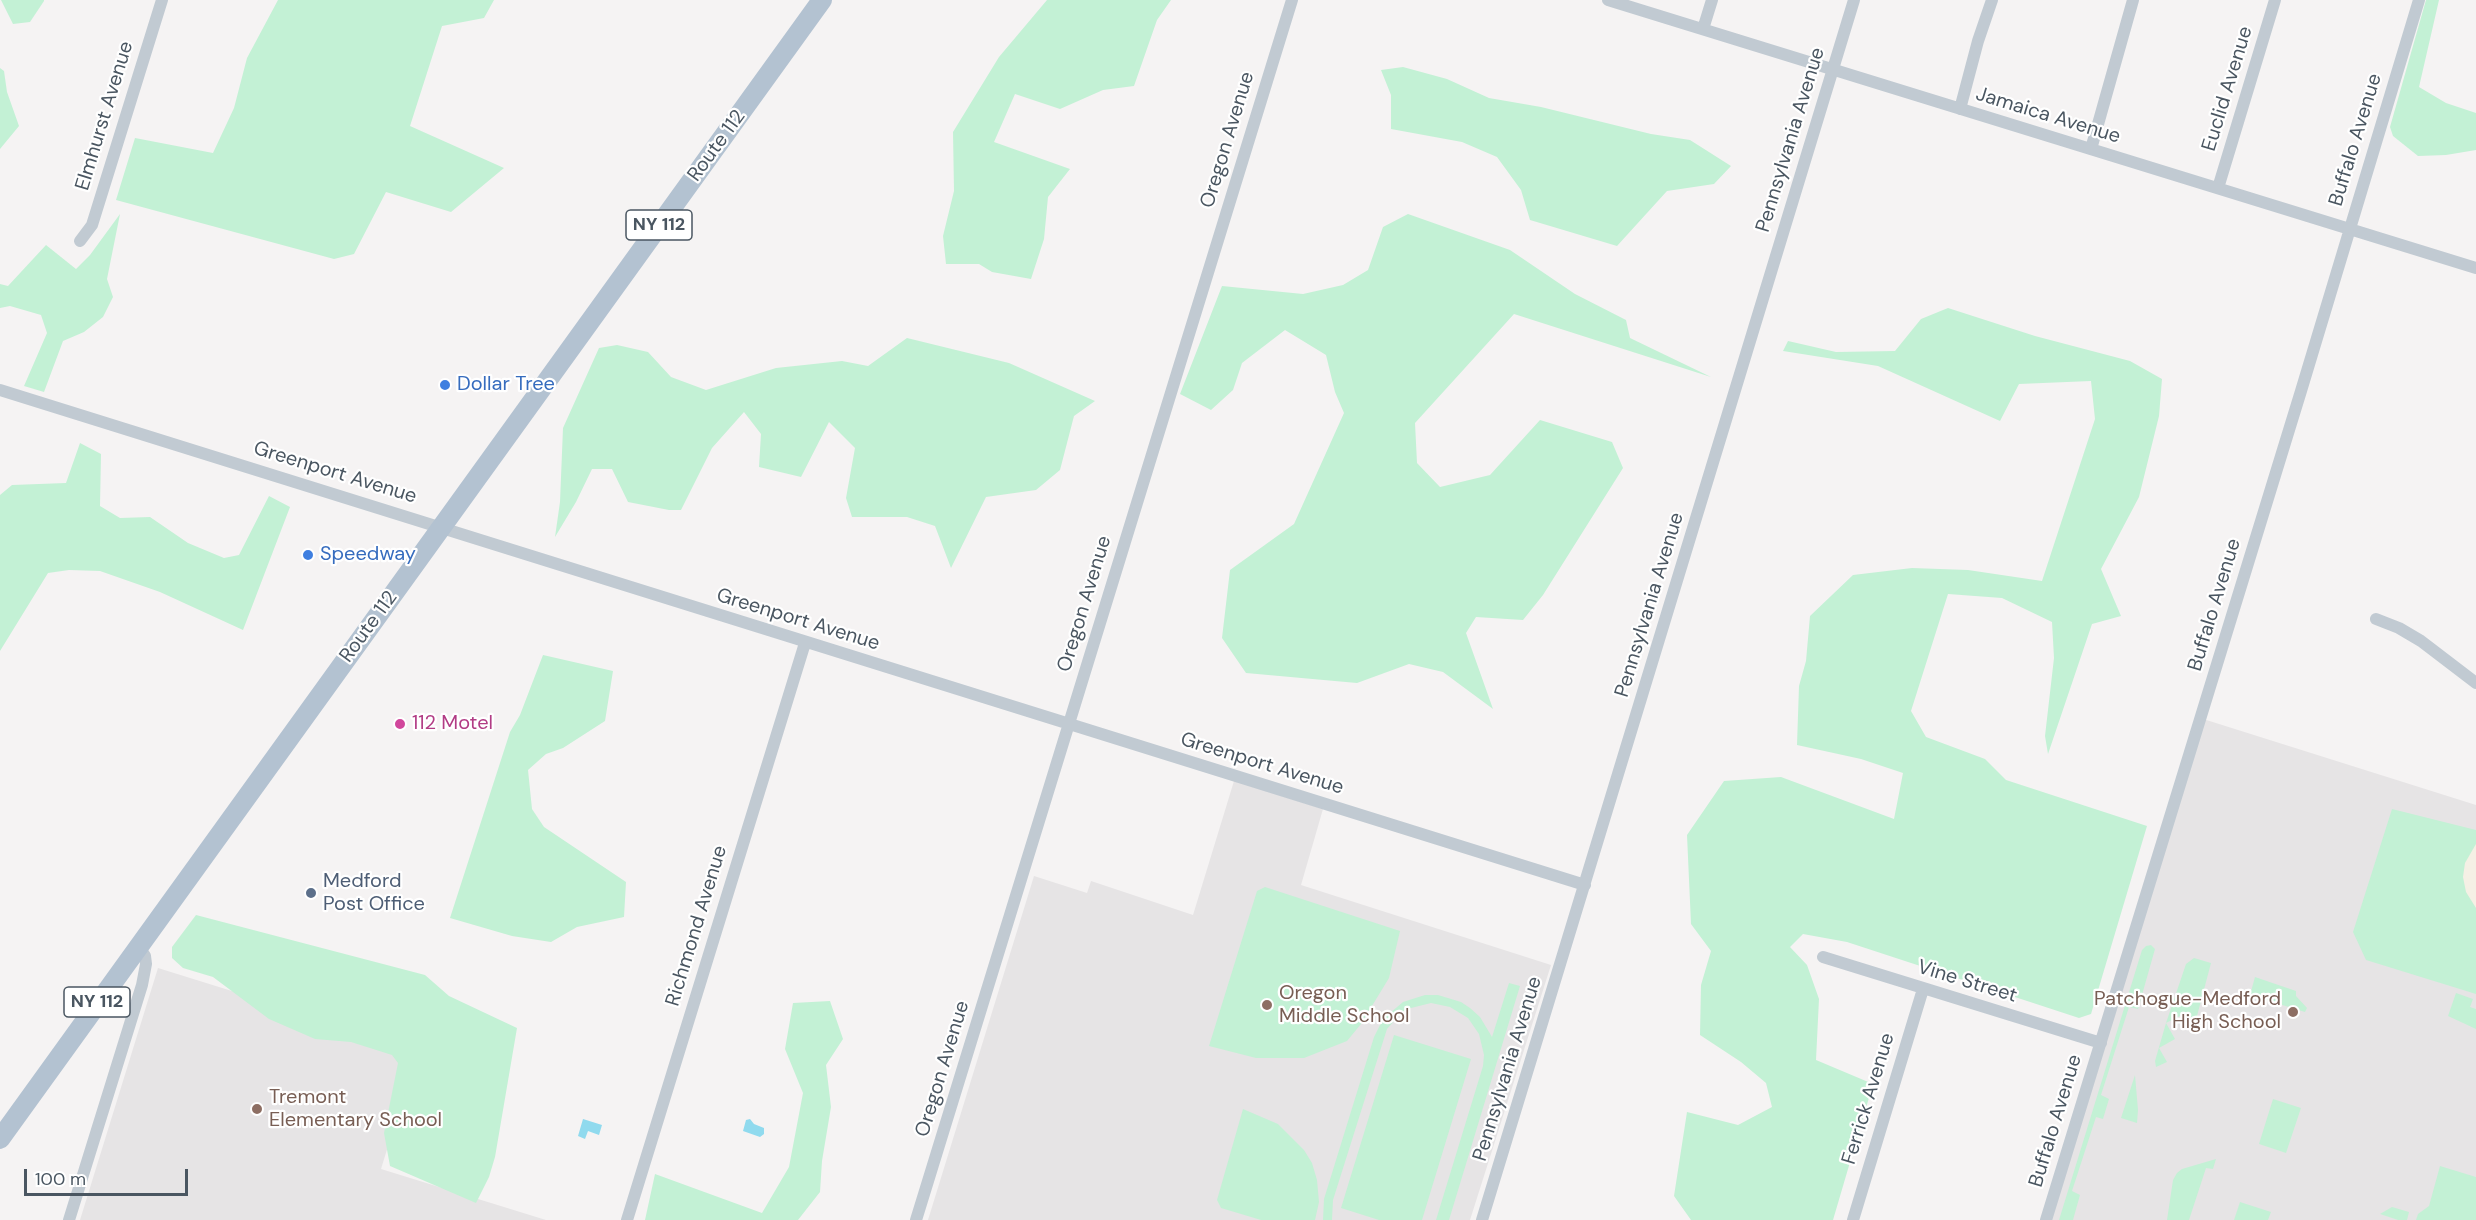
<!DOCTYPE html>
<html>
<head>
<meta charset="utf-8">
<style>
  body { margin:0 }
  #map { position:relative; width:2476px; height:1220px; overflow:hidden; background:#f5f3f3; font-family:"DM Sans",sans-serif }
  canvas { display:block }
  .scale { position:absolute; left:24px; top:1169px; width:164px; height:27px; box-sizing:border-box; border:3px solid #4a5661; border-top:0; padding-left:8px; font-size:18px; line-height:21px; white-space:nowrap; color:#4a5661; -webkit-text-stroke:4px #fff; paint-order:stroke }
</style>
</head>
<body>
<div id="map">
<canvas width="2476" height="1220"></canvas>
<div class="scale">100 m</div>
</div>
<script>
const ctx = document.querySelector('canvas').getContext('2d');
ctx.lineJoin = 'round';
function fillPath(path, color) { ctx.fillStyle = color; ctx.fill(path, 'evenodd'); }
const shape = rows => new Path2D(rows.map(r => 'M' + r).join(''));
function stroke(path, color, width, dash) { ctx.strokeStyle = color; ctx.lineWidth = width; ctx.lineCap = dash ? 'butt' : 'round'; ctx.setLineDash(dash || []); ctx.stroke(path); }
function drawText(font, color, halo, rows, align = 'center') {
  ctx.font = font + ' "DM Sans",sans-serif'; ctx.lineWidth = 4.5; ctx.setLineDash([]); ctx.textBaseline = 'middle'; ctx.strokeStyle = halo; ctx.fillStyle = color; for (const [text, x, y, turn = 0] of rows) {
    ctx.save(); ctx.translate(x, y); ctx.rotate((+turn || 0) * Math.PI / 180); ctx.textAlign = isNaN(turn) ? turn : align; if (halo) ctx.strokeText(text, 0, 0); ctx.fillText(text, 0, 0); ctx.restore();
  }
}
fillPath(shape([
  [2200,718,2476,805,2476,1220,2045,1220],
  [1234,781,1323,809,1301,885,1551,965,1470,1220,928,1220,1034,876,1087,893,1091,881,1193,915],
  [158,968,418,1049,381,1169,546,1220,80,1220]
]), '#e6e4e5');
fillPath(shape([
  [1,0,44,0,44,1,30,22,13,24],
  [278,0,494,0,484,18,442,26,410,126,504,168,451,212,386,192,354,254,334,259,116,200,135,138,213,153,234,108,247,58],
  [1047,0,1171,0,1157,20,1134,86,1103,90,1060,109,1015,94,994,142,1070,169,1048,197,1044,239,1031,279,992,272,979,264,946,264,943,236,954,191,953,132,999,57],
  [2426,0,2439,0,2419,87,2446,103,2476,113,2476,150,2446,155,2418,156,2393,136,2390,127],
  [1403,67,1447,79,1489,98,1541,107,1651,134,1690,140,1731,166,1714,184,1667,191,1617,246,1530,220,1521,190,1497,157,1462,142,1391,129,1391,95,1381,70],
  [0,68,4,71,7,92,19,126,0,149],
  [120,214,107,279,113,297,103,317,84,332,63,341,44,392,24,386,47,333,41,315,10,306,0,308,0,284,8,286,46,245,76,269,90,255],
  [1408,214,1510,250,1575,294,1626,320,1630,338,1711,377,1514,314,1415,423,1417,463,1440,487,1490,475,1540,420,1612,442,1623,468,1543,595,1523,620,1476,617,1466,633,1493,709,1443,672,1409,664,1357,683,1246,673,1222,638,1230,570,1294,524,1344,413,1335,392,1326,355,1285,330,1242,363,1233,390,1211,410,1180,394,1222,286,1303,294,1343,285,1368,270,1383,227],
  [1948,308,2035,336,2130,361,2162,379,2159,416,2139,497,2101,569,2121,616,2092,624,2048,754,2045,736,2054,658,2052,622,2002,598,1948,594,1911,711,1926,737,1985,759,2006,780,2147,826,2091,1014,2079,1018,1847,942,1803,934,1790,947,1807,965,1819,999,1816,1060,1873,1084,1833,1220,1691,1220,1674,1196,1687,1112,1738,1125,1772,1107,1766,1083,1741,1062,1700,1035,1701,985,1711,951,1691,924,1687,835,1724,781,1781,777,1894,819,1903,773,1861,759,1797,745,1799,686,1806,661,1810,616,1853,575,1912,568,1968,570,2042,581,2095,419,2091,381,2019,384,2000,421,1878,366,1783,351,1788,341,1836,352,1895,351,1921,319],
  [907,338,1009,363,1095,401,1074,416,1060,470,1036,490,986,497,951,568,935,526,907,517,852,517,846,498,855,448,829,422,801,477,759,467,761,434,744,412,712,448,681,510,669,510,628,502,612,469,592,469,576,502,555,537,560,502,563,428,599,348,617,345,648,352,671,377,706,390,776,368,842,361,868,366],
  [80,443,101,454,100,506,120,518,150,517,188,543,224,558,239,555,269,496,290,507,243,630,160,592,100,571,69,570,48,573,0,651,0,495,12,485,66,483],
  [543,655,613,671,605,721,563,748,546,754,528,770,532,809,544,827,626,882,624,917,577,927,551,942,512,936,450,918,510,732,520,715],
  [2392,809,2476,830,2476,994,2366,960,2353,932],
  [1265,887,1400,931,1389,978,1361,1024,1347,1041,1304,1058,1256,1058,1209,1046,1257,891],
  [196,915,425,975,449,996,517,1028,495,1157,489,1177,476,1203,390,1166,384,1133,398,1063,392,1055,351,1042,315,1039,269,1019,213,977,183,968,172,958,172,947],
  [2151,945,2155,949,2138,1009,2129,1007,2101,1095,2109,1099,2103,1119,2096,1117,2072,1191,2080,1195,2073,1220,2059,1220,2142,950,2146,946],
  [2194,958,2211,963,2197,1016,2189,1021,2184,1014,2166,1023,2175,1039,2159,1048,2167,1062,2156,1067,2155,1061,2166,1023,2186,964],
  [2255,977,2296,991,2296,996,2307,1008,2305,1012,2250,995],
  [1509,983,1520,986,1449,1220,1436,1220,1483,1066,1484,1055,1479,1034,1468,1018,1450,1007,1431,1003,1411,1008,1401,1013,1387,1029,1333,1200,1332,1220,1323,1220,1324,1199,1374,1037,1383,1019,1403,1002,1425,995,1438,995,1461,1002,1470,1008,1480,1017,1492,1037],
  [2456,993,2473,999,2470,1007,2476,1009,2476,1029,2448,1016],
  [830,1001,843,1039,826,1065,831,1107,822,1161,820,1192,798,1220,645,1220,655,1174,762,1213,789,1167,803,1093,785,1049,793,1003],
  [1394,1035,1471,1059,1422,1220,1379,1220,1341,1208],
  [2135,1075,2138,1110,2137,1123,2121,1118],
  [2273,1099,2301,1108,2286,1153,2259,1144],
  [1243,1109,1278,1124,1304,1150,1312,1163,1317,1180,1319,1202,1315,1220,1261,1220,1221,1208,1217,1200],
  [2216,1159,2213,1169,2206,1168,2189,1220,2167,1220,2173,1180,2177,1173,2182,1169],
  [2440,1166,2476,1177,2476,1220,2416,1220,2418,1214,2429,1206],
  [2240,1202,2271,1212,2268,1220,2234,1220],
  [2392,1207,2409,1212,2407,1220,2398,1220,2380,1214]
]), '#c3f1d5');
fillPath(shape([
  [2476,844,2476,908,2466,892,2463,877,2465,863]
]), '#f5f0e5');
fillPath(shape([
  [583,1119,602,1125,599,1135,588,1131,585,1139,578,1136],
  [750,1119,754,1124,764,1128,764,1134,760,1137,743,1131,746,1120]
]), '#90daee');
stroke(shape([
  [1608,0,2476,268],
  [1703,29,1712,0],
  [1960,109,1978,41,1992,0],
  [2091,149,2133,0],
  [2218,188,2275,0],
  [80,241,92,225,162,0],
  [0,390,1585,885],
  [2376,619,2399,628,2421,641,2476,683],
  [1823,957,2101,1043],
  [69,1220,142,985,146,964,145,956,138,946],
  [627,1220,805,643],
  [916,1220,1292,0],
  [1482,1220,1854,0],
  [1853,1220,1923,989],
  [2046,1220,2301,391,2419,0]
]), '#c1cad2', 12);
stroke(shape([
  [0,1139,822,0]
]), '#b3c2d1', 20);
for (const [x, y, r, color] of [
  [445,385,6,"#3f7fe0"],
  [308,555,6,"#3f7fe0"],
  [400,724,6,"#d1479c"],
  [311,893,6,"#5c6f8a"],
  [1267,1005,6,"#8d6e63"],
  [2293,1012,6,"#8d6e63"],
  [257,1109,6,"#8d6e63"]
]) { const dot = new Path2D(); dot.arc(x, y, r, 0, 2 * Math.PI); ctx.fillStyle = color; ctx.fill(dot); stroke(dot, '#fff', 2); }
for (const [x, y, w] of [
  [659,225,66],
  [97,1002,66]
]) { const box = new Path2D(); box.roundRect(x - w / 2, y - 15, w, 30, 4.5); ctx.fillStyle = '#fff'; ctx.fill(box); stroke(box, '#4a5661', 1.5); }
drawText('bold 18px', '#4a5661', null, [
  ["NY 112",659,225],
  ["NY 112",97,1002]
]);
drawText('20px', '#4a5661', '#fff', [
  ["Euclid Avenue",2228,89,-73],
  ["Elmhurst Avenue",105,116,-73],
  ["Jamaica Avenue",2048,116,17],
  ["Oregon Avenue",1228,140,-73],
  ["Pennsylvania Avenue",1791,140,-73],
  ["Buffalo Avenue",2356,140,-73],
  ["Route 112",717,146,-54],
  ["Greenport Avenue",335,473,17],
  ["Oregon Avenue",1085,604,-73],
  ["Pennsylvania Avenue",1650,605,-73],
  ["Buffalo Avenue",2215,605,-73],
  ["Greenport Avenue",798,620,17],
  ["Route 112",369,627,-54],
  ["Greenport Avenue",1262,764,17],
  ["Richmond Avenue",697,926,-73],
  ["Vine Street",1967,982,17],
  ["Oregon Avenue",943,1069,-73],
  ["Pennsylvania Avenue",1508,1069,-73],
  ["Ferrick Avenue",1869,1099,-73],
  ["Buffalo Avenue",2056,1121,-73]
]);
drawText('20px', '#366cbe', '#fff', [
  ["Dollar Tree",457,385],
  ["Speedway",320,555]
], 'left');
drawText('20px', '#b23c85', '#fff', [
  ["112 Motel",412,724]
], 'left');
drawText('20px', '#4e5e75', '#fff', [
  ["Medford",323,882],
  ["Post Office",323,905]
], 'left');
drawText('20px', '#785e54', '#fff', [
  ["Oregon",1279,994],
  ["Middle School",1279,1017],
  ["Patchogue-Medford",2281,1000,"right"],
  ["High School",2281,1023,"right"],
  ["Tremont",269,1098],
  ["Elementary School",269,1121]
], 'left');
</script>
</body>
</html>
